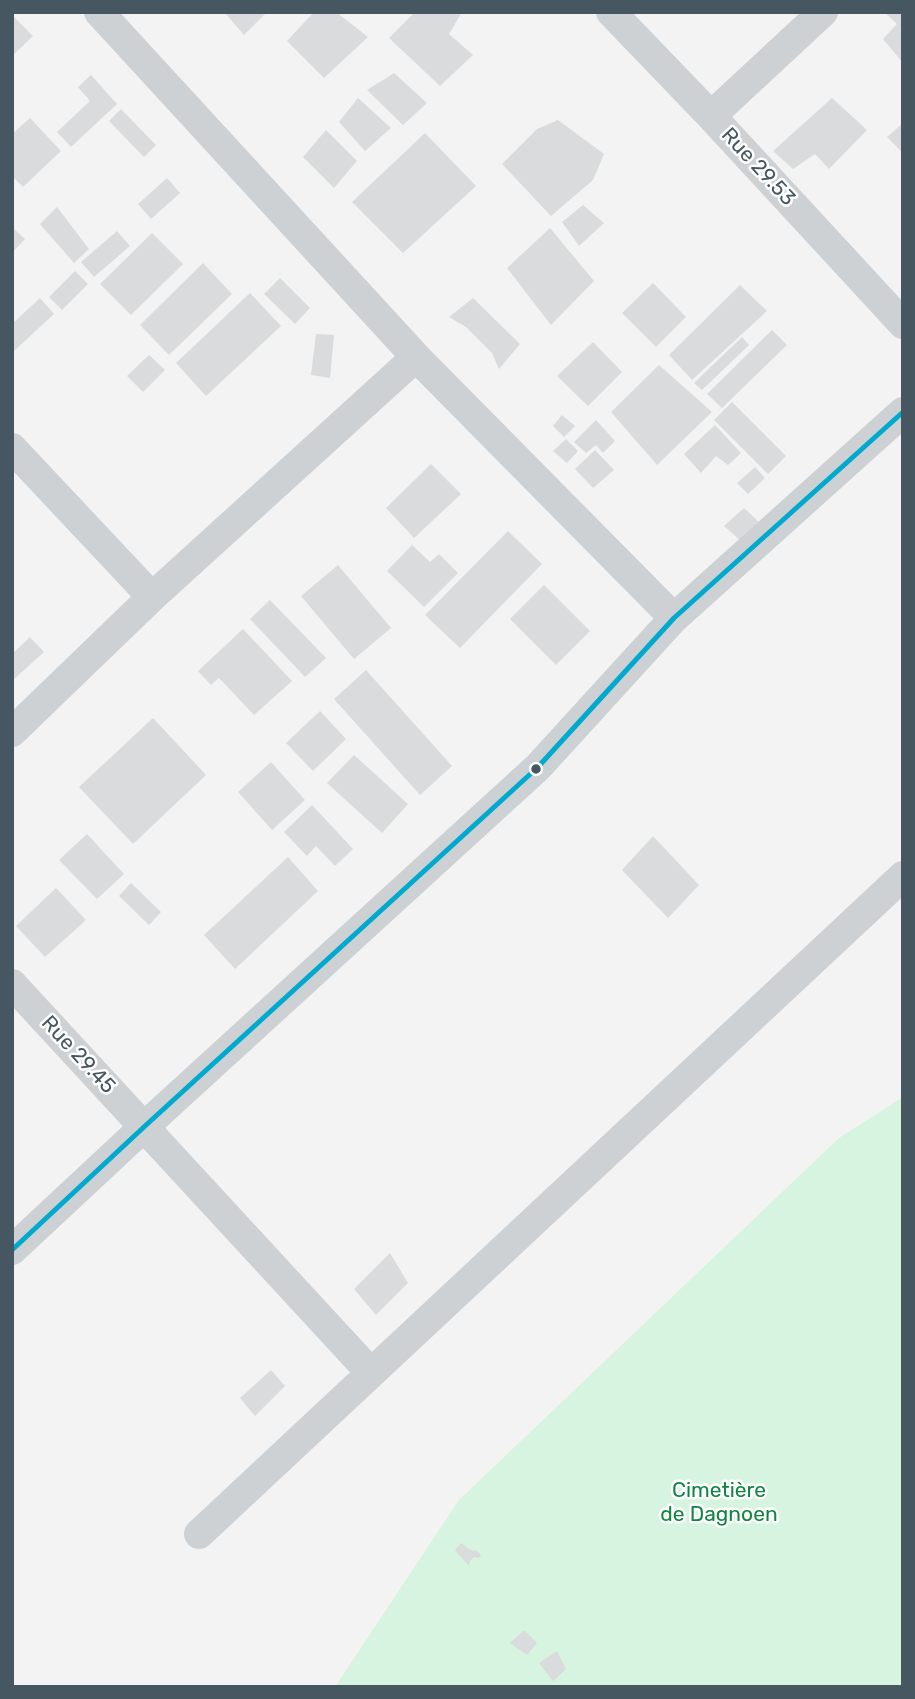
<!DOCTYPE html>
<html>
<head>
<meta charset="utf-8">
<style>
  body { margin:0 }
  #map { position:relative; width:915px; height:1699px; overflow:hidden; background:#f3f3f3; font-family:Rubik,sans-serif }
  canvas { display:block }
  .frame { position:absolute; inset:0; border:14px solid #475761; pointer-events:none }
</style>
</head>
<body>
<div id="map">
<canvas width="915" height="1699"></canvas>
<div class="frame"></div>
</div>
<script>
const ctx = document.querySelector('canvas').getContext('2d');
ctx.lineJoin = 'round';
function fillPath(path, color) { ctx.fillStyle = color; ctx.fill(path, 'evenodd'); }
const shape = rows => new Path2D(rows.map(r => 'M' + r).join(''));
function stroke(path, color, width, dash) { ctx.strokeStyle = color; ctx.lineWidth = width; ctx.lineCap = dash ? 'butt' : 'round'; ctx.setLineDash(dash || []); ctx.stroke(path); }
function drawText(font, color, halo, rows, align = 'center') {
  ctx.font = font + ' Rubik,sans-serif'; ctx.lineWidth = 5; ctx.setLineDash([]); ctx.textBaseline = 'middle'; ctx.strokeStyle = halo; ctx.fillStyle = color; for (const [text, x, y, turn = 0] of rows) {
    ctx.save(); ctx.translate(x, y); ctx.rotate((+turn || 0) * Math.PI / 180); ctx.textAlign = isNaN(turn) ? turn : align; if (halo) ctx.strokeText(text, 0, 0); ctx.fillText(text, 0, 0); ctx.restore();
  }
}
fillPath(shape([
  [903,1097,903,1687,335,1687,459,1500,839,1138]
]), '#d6f4df');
fillPath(shape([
  [224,12,267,12,244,35],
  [314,12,336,12,368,37,324,78,287,41],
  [415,12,462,12,449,34,473,55,440,86,389,38],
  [884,12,903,12,903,63,883,39,897,24],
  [12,15,33,36,12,56],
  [394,73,427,103,403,125,367,90],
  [91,75,117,104,71,147,57,132,90,101,78,87],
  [358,98,391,128,365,151,339,122],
  [832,98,867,130,829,169,815,154,793,169,773,151],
  [121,109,156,145,144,157,109,121],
  [30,118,61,151,23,187,12,176,12,134],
  [558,120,604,154,593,180,551,216,502,164,537,129],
  [903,123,903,153,887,137],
  [326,130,357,161,334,188,303,157],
  [425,133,476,186,403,253,352,202],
  [167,178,180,193,151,219,138,204],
  [583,205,604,223,579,246,562,222],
  [57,207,89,249,74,263,40,224],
  [12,227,25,239,12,253],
  [550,228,594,281,551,325,507,268],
  [117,231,130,246,94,277,81,262],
  [152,233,183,264,131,315,100,284],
  [203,263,232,294,169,355,140,325],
  [75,271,88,284,62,310,49,297],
  [280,278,310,308,295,324,264,294],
  [653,283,686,317,656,347,622,313],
  [740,285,767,311,692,380,669,355],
  [250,293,281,326,206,396,176,363],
  [40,298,54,314,14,351,12,349,12,324],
  [473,298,520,344,499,369,492,353,466,327,449,317],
  [772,330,787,345,722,408,707,394],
  [316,334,334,335,330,378,311,375],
  [742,337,749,345,702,390,694,383],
  [593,342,622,372,588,406,557,376],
  [149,355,165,370,143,392,127,376],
  [659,365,712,412,657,465,611,412],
  [732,402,786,456,768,474,714,420],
  [562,415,575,426,564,437,553,426],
  [596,420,615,441,603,453,596,445,586,453,574,442],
  [715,425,741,453,728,465,716,456,701,473,684,454],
  [566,439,578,451,567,463,553,451],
  [595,450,614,470,593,488,575,469],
  [431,464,461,494,414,538,386,508],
  [755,467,765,478,748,494,737,483],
  [744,508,760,523,742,542,724,526],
  [508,531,542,564,460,648,425,615],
  [412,545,430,562,439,554,458,573,424,607,387,571],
  [338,565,391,628,354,659,301,596],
  [544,585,590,631,556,665,510,619],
  [270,600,326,658,305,677,250,619],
  [243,629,292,681,254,715,219,678,211,685,198,671],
  [30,637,44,652,12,681,12,654],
  [366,670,452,766,420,795,334,699],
  [320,711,346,739,313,771,286,743],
  [153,718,206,775,133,844,79,787],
  [354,755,408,804,382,833,327,783],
  [271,762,305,800,272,830,238,792],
  [312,805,353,849,335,866,316,846,307,856,284,832],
  [87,834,124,874,97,899,59,860],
  [653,836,699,885,668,918,622,870],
  [288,857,318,891,235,969,204,935],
  [131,883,161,912,149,925,119,896],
  [56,888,86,920,45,957,16,926],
  [390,1253,408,1283,376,1315,354,1289],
  [271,1370,285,1386,255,1416,240,1398],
  [461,1543,470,1550,478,1551,481,1556,478,1558,474,1557,470,1561,469,1566,455,1550],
  [524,1630,537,1643,527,1655,510,1643],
  [557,1651,566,1669,553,1681,539,1663]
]), '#dadbdc');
stroke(shape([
  [99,12,416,357,674,618],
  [611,12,711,116,903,324],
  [711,116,823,12],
  [12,448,152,597],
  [12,732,152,597,416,357],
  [12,984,371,1373],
  [12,1250,145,1126,538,767,674,618,903,412],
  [199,1534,903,876]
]), '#ced1d4', 30);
stroke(shape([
  [12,1250,145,1126,538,767,674,618,903,412]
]), '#00a9ce', 5);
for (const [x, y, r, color] of [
  [536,769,6,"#475761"]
]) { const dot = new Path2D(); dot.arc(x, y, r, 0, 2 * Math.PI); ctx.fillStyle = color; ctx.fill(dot); stroke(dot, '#fff', 2.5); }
drawText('21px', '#475761', '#fff', [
  ["Rue 29.53",758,167,47],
  ["Rue 29.45",78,1055,47]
]);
drawText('21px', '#0e8641', '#fff', [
  ["Cimetière",719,1491],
  ["de Dagnoen",719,1515]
]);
</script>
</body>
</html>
